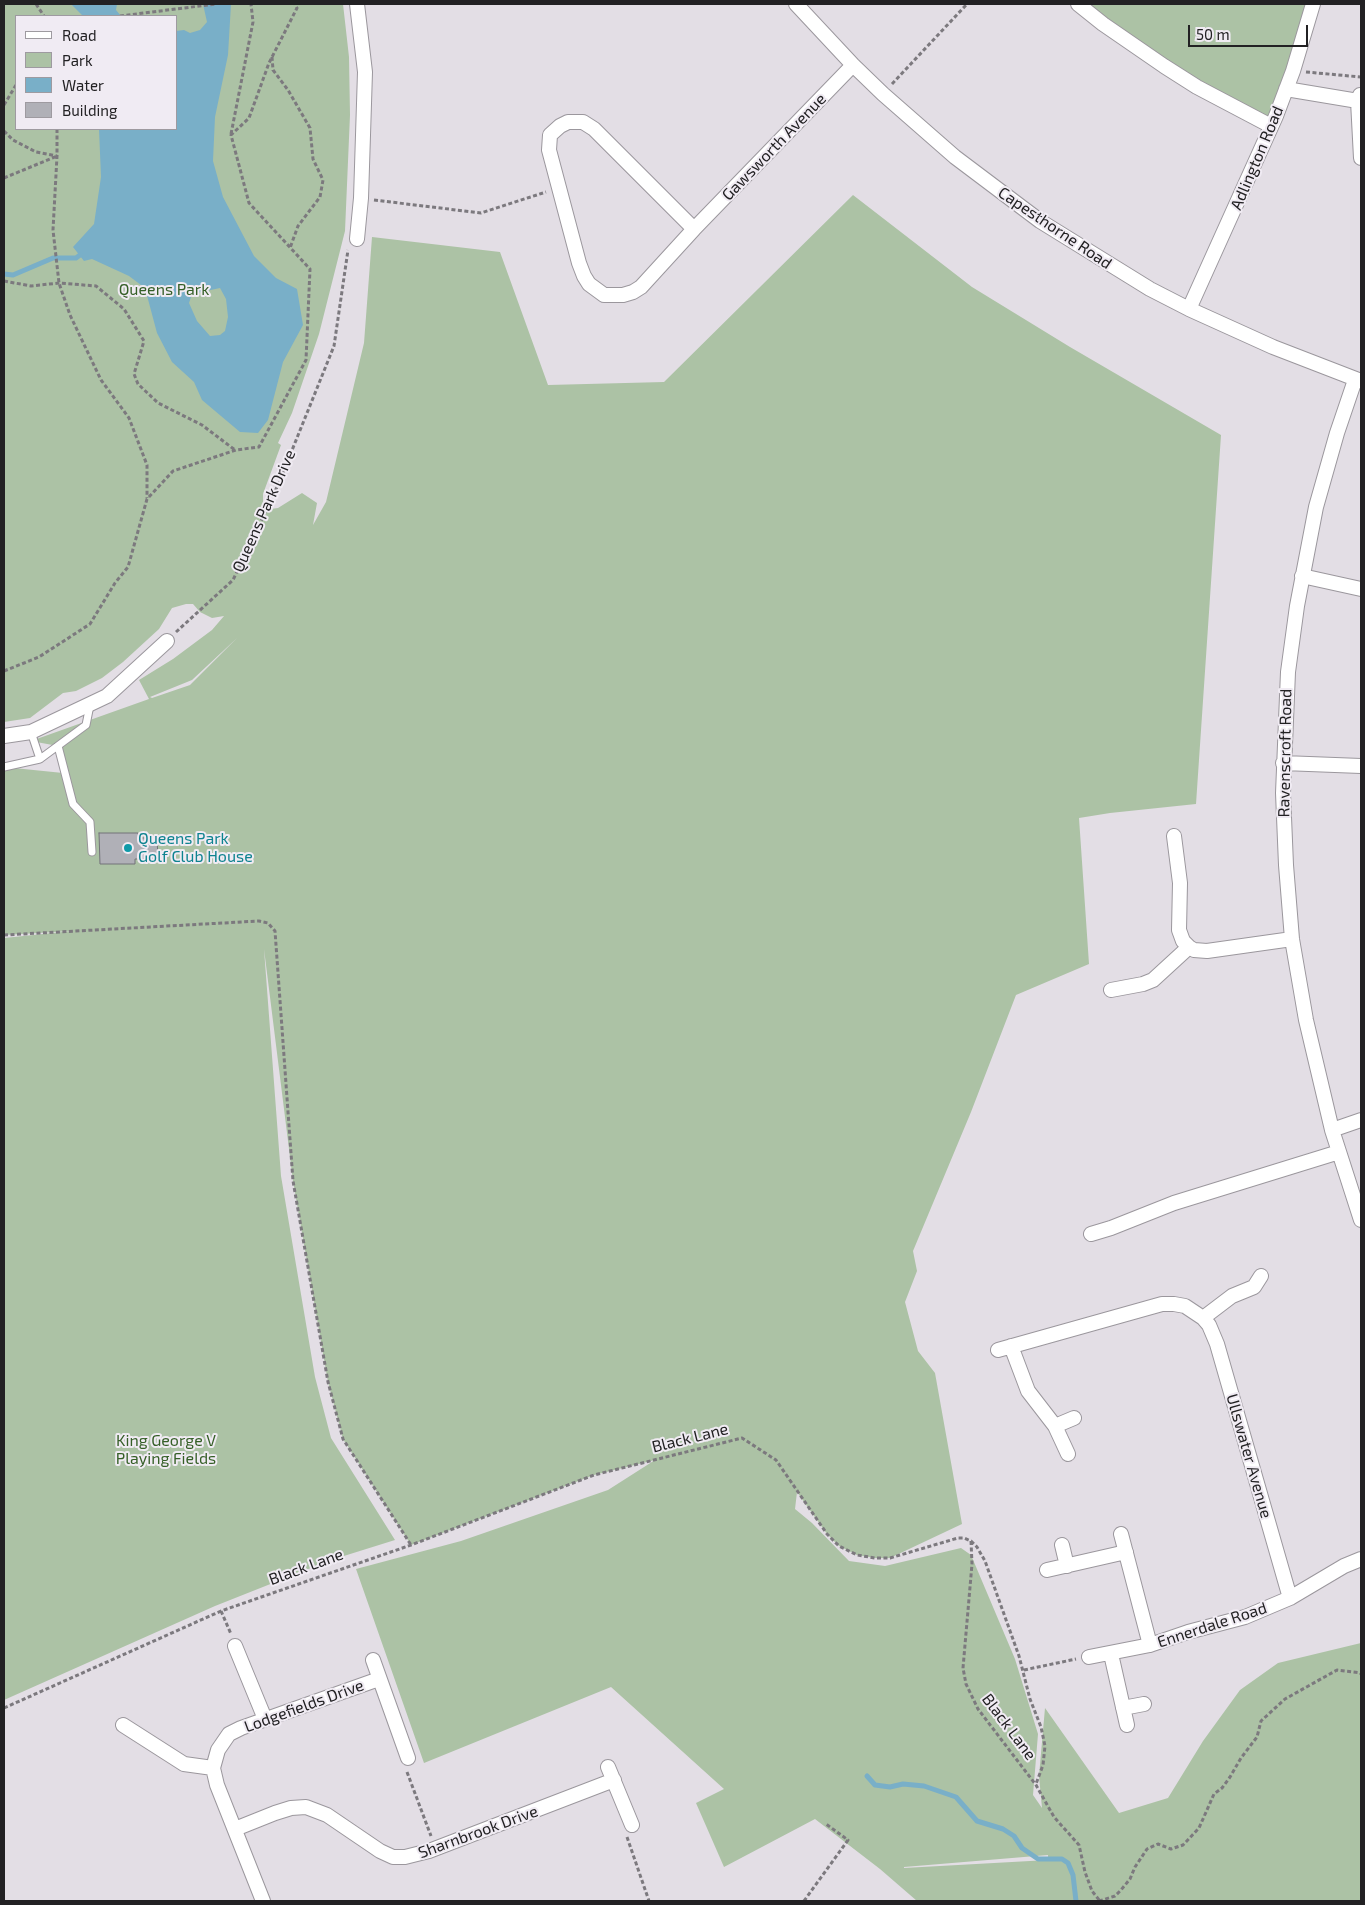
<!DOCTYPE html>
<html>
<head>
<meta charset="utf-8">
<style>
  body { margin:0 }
  #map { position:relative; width:1365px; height:1905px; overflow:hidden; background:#e3dee5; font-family:"Exo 2",sans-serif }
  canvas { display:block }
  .frame { position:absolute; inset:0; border:5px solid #222123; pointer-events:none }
  .legend { position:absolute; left:15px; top:15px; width:162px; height:115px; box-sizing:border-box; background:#f0ebf3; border:1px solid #9e9aa0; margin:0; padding:6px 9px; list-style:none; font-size:15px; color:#222123 }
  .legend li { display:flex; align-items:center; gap:10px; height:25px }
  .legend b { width:25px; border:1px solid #9e9aa0 }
  .scale { position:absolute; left:1188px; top:25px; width:120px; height:22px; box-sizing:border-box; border:2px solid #222123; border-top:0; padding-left:6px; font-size:15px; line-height:18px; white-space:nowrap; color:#222123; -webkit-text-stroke:4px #f0ebf3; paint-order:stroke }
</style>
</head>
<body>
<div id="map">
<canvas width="1365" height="1905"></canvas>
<div class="frame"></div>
<ul class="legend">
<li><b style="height:6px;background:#fff"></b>Road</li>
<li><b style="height:14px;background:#acc2a5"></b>Park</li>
<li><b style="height:14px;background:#79afc8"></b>Water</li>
<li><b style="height:14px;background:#b0b0b7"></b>Building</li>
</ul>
<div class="scale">50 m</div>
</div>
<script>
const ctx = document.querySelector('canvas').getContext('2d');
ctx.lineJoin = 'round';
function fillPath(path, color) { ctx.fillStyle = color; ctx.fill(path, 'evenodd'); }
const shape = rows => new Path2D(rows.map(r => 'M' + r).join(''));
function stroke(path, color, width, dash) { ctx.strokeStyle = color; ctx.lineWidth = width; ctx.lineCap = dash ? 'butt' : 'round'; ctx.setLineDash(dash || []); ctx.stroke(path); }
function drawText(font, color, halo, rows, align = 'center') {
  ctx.font = font + ' "Exo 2",sans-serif'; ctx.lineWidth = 4; ctx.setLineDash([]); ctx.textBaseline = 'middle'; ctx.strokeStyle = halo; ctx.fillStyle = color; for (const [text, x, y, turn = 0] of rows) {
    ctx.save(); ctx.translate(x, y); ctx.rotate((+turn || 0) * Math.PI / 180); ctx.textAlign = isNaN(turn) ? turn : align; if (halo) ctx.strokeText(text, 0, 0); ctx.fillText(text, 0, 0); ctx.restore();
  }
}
fillPath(shape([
  [4,4,343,4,349,57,350,115,345,231,319,334,292,413,278,443,281,445,263,494,263,510,278,508,302,493,317,503,313,525,326,502,364,343,372,237,500,252,548,385,664,382,853,195,972,287,1070,347,1221,435,1196,804,1110,813,1079,818,1089,964,1016,995,971,1112,913,1251,917,1271,905,1302,918,1351,935,1373,962,1524,890,1558,875,1558,857,1555,839,1546,827,1534,797,1492,795,1509,812,1523,849,1561,885,1566,961,1548,971,1555,1015,1659,1038,1734,1033,1795,1042,1808,1039,1776,1045,1708,1119,1813,1168,1798,1203,1741,1240,1690,1278,1663,1361,1643,1361,1901,917,1901,880,1869,815,1819,724,1867,696,1803,724,1789,611,1687,424,1763,356,1569,461,1541,608,1490,655,1460,594,1475,411,1545,343,1439,328,1382,293,1181,264,949,281,1176,315,1377,331,1438,395,1540,331,1560,215,1606,4,1700,4,938,72,931,4,935,4,767,63,773,58,746,31,741,149,699,139,680,173,659,212,630,224,616,212,618,200,612,193,604,186,604,172,608,159,629,123,662,102,678,76,691,63,693,30,718,4,722],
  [16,16,176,16,176,129,16,129],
  [237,638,190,685,152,698,150,697,192,680],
  [1048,1855,1048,1860,904,1868,904,1867],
  [1078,4,1313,4,1271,126]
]), '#acc2a5');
fillPath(shape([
  [71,4,117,4,116,10,121,16,83,16],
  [203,4,231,4,228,55,215,117,213,161,223,197,254,256,276,278,297,289,303,325,283,362,268,420,258,433,240,432,202,400,194,382,172,362,157,333,145,288,129,276,92,259,84,261,73,247,94,224,101,177,99,129,176,129,176,31,184,30,190,33,200,30,207,22],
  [220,288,226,299,228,317,225,331,220,335,210,336,197,321,189,303,192,294]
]), '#79afc8');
stroke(shape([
  [4,274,13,275,53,258,76,258,80,255],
  [867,1776,875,1785,890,1787,903,1784,924,1786,956,1797,977,1821,1003,1829,1014,1836,1022,1848,1038,1859,1062,1859,1068,1863,1073,1875,1076,1901]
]), '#79afc8', 5);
const building = shape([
  [99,833,138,833,138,838,157,838,158,859,135,859,135,864,100,864,99,833]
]);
fillPath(building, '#b0b0b7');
stroke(building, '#737279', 1);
const service = shape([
  [31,732,40,759],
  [58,746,73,804,90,822,92,852],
  [4,767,40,759,86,725,90,705]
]);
const minor = shape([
  [357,4,365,72,361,198,357,239],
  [796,4,853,65,883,94,955,157,1040,221,1150,289,1189,309,1273,347,1361,381],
  [1078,4,1103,24,1164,66,1197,87,1271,126],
  [1286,89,1358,101],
  [1360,95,1358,101,1361,158],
  [694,229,594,129,583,122,568,122,560,126,550,135,549,150,579,263,584,276,589,284,604,295,623,295,633,292,641,287,694,229,853,65],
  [1189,309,1276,116,1293,71,1313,4],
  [1355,380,1337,433,1316,507,1297,606,1288,672,1283,793,1286,865,1292,939,1306,1020,1332,1130,1361,1220],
  [1302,576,1361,589],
  [4,736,31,732,107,696,167,641],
  [1283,763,1361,766],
  [1174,836,1180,883,1179,930,1183,941,1189,947,1194,950,1207,951,1292,939],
  [1111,990,1143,984,1153,980,1189,947],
  [1332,1130,1361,1120],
  [1091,1234,1111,1228,1174,1203,1339,1152],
  [1203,1318,1232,1296,1254,1287,1261,1276],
  [1011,1346,1028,1391,1055,1426,1068,1454],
  [998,1350,1162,1304,1174,1304,1185,1306,1203,1318,1209,1325,1217,1344,1290,1598],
  [1055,1426,1074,1418],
  [1121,1534,1150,1645],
  [1062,1545,1067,1566],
  [1047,1570,1126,1552],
  [235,1646,265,1719],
  [1111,1654,1127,1725],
  [1089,1657,1150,1645,1188,1632,1245,1617,1290,1598,1344,1566,1361,1559],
  [373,1660,408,1758],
  [1123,1708,1144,1704],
  [123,1725,184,1764,213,1768],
  [608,1767,632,1825],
  [235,1829,275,1813,291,1808,306,1807,327,1815,380,1851,393,1857,405,1857,429,1851,614,1780],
  [263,1901,217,1785,213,1768,218,1750,229,1734,241,1728,379,1679]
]);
stroke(service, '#9b979d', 9);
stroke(minor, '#9b979d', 16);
stroke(shape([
  [36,4,44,16],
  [120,16,216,4],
  [272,57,273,70,288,90,310,128,313,159,323,180,320,197,298,226,290,248],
  [1306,72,1361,77],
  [892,84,967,4],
  [4,105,16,85],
  [57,129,57,156,53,230,59,283,70,315,101,380,129,418,147,465,147,498],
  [4,131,13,140,36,152,57,156],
  [231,134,253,22,251,4],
  [4,178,57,156],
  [374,200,481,213,546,192],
  [4,281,31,286,59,283,96,286,124,309,144,341,134,374,138,384,158,403,202,425,235,450],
  [176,632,233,580,278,485,334,346,348,250],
  [4,671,39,657,90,624,115,583,128,567,147,499,173,471,236,450,259,447,306,360,310,269,249,203,231,135,249,118,269,63,297,8,295,4],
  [4,935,259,921,268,923,275,931,293,1181,328,1382,343,1439,411,1545],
  [971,1541,977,1547,985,1561,1019,1656,1030,1699,1041,1727,1045,1746,1043,1765,1036,1784],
  [221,1611,231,1634],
  [1024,1670,1076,1659],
  [4,1708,221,1611,411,1545,594,1475,742,1438,776,1460,827,1534,839,1546,857,1555,875,1558,890,1558,958,1538,964,1538,971,1541,972,1564,963,1668,966,1684,978,1709,1036,1785,1054,1817,1079,1845,1085,1872,1092,1891,1100,1901],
  [407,1772,431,1836],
  [627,1837,649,1901],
  [804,1901,848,1840,826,1824],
  [1099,1901,1115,1896,1121,1890,1130,1879,1135,1867,1147,1849,1158,1844,1171,1849,1183,1845,1199,1828,1214,1794,1222,1788,1230,1777,1241,1758,1257,1737,1261,1721,1285,1699,1337,1670,1361,1673,1361,1675]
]), '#7c797e', 3, [4, 2.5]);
stroke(service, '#fff', 7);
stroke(minor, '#fff', 14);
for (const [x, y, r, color] of [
  [128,848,5,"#0f9aa8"]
]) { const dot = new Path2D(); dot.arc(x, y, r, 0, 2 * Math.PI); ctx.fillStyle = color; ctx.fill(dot); stroke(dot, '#f0ebf3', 2); }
drawText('16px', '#222123', '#f0ebf3', [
  ["Gawsworth Avenue",774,147,-46],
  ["Adlington Road",1257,158,-67],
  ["Capesthorne Road",1055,228,34],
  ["Queens Park Drive",264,511,-66],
  ["Ravenscroft Road",1285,753,-89],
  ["Black Lane",690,1438,-14],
  ["Ullswater Avenue",1249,1456,74],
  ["Black Lane",306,1567,-20],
  ["Ennerdale Road",1212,1625,-18],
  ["Lodgefields Drive",304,1706,-20],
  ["Black Lane",1009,1727,53],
  ["Sharnbrook Drive",478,1832,-20]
]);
drawText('16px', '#355f27', '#f0ebf3', [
  ["Queens Park",164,290],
  ["King George V",166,1441],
  ["Playing Fields",166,1459]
]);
drawText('16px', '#0d838f', '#f0ebf3', [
  ["Queens Park",138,839],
  ["Golf Club House",138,857]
], 'left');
</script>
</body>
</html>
